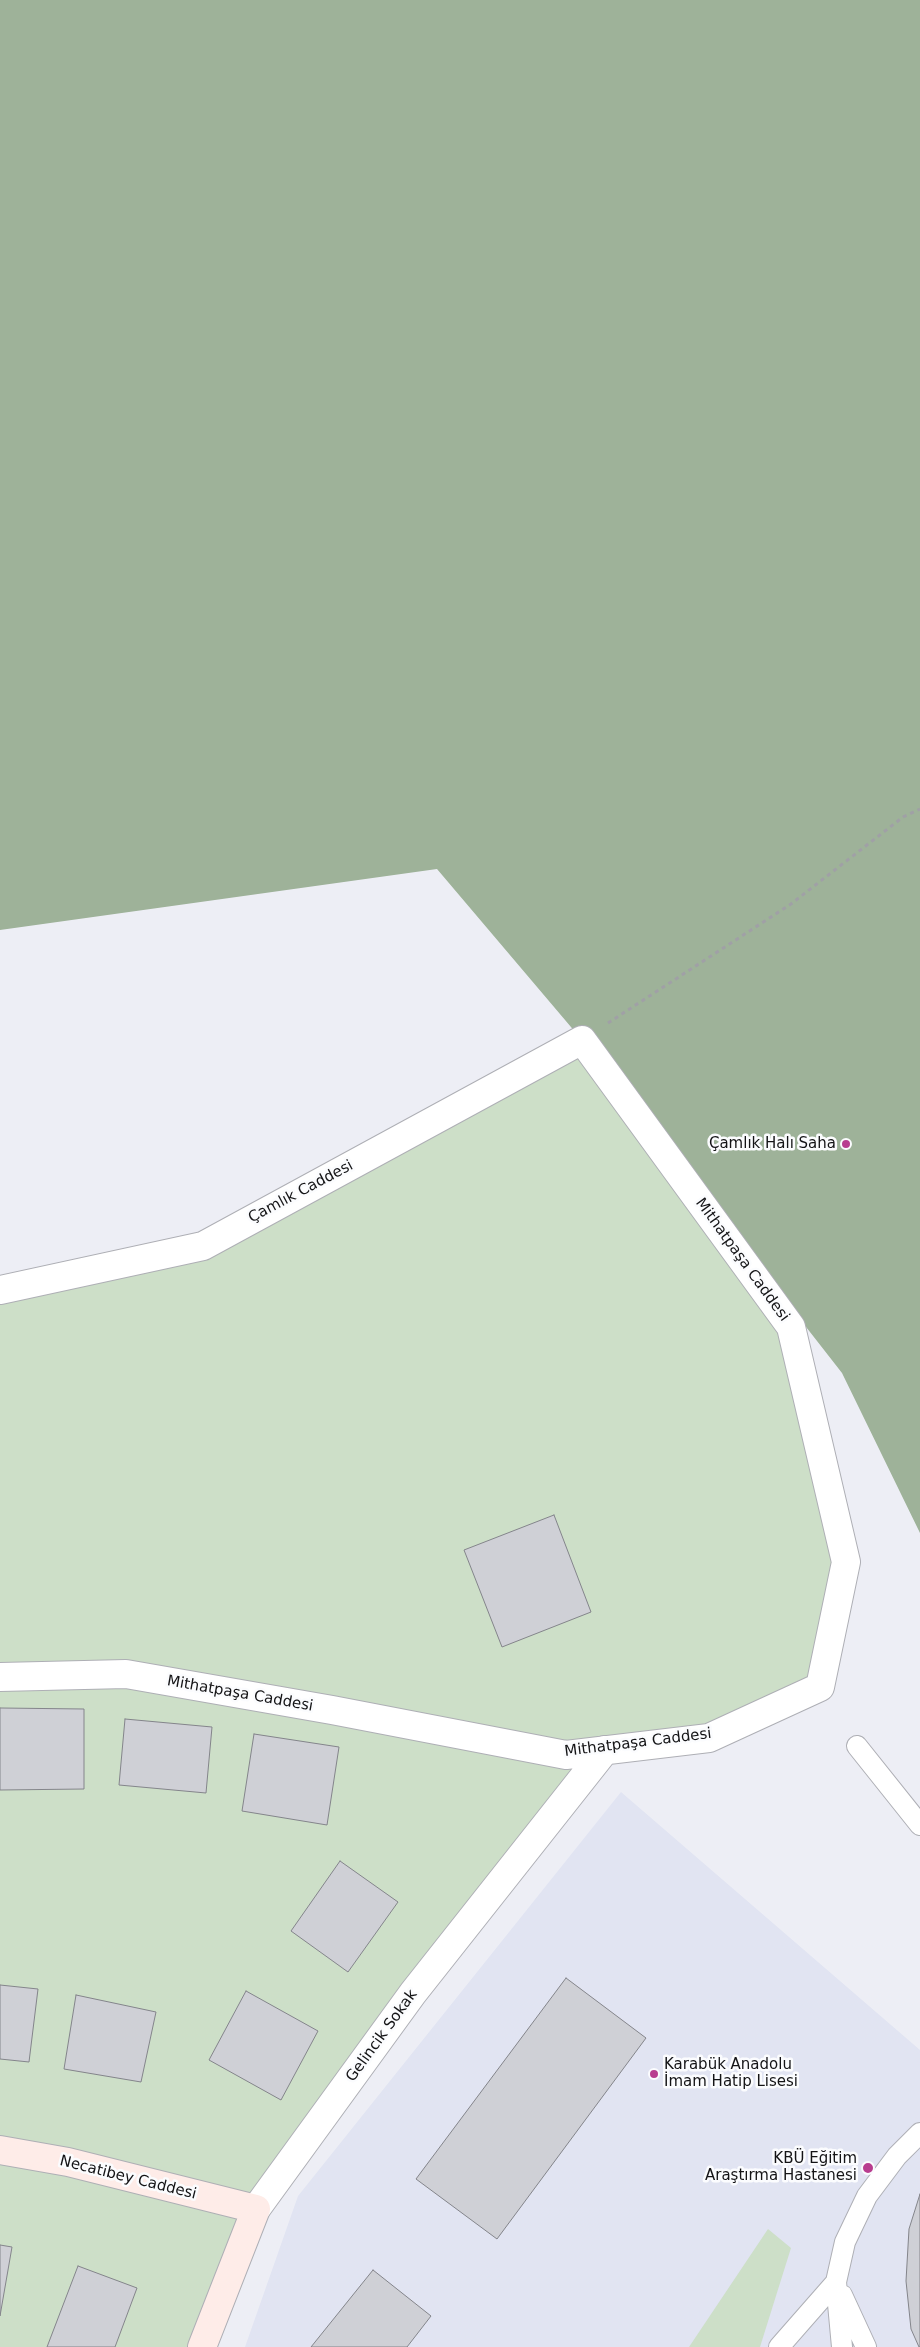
<!DOCTYPE html>
<html>
<head>
<meta charset="utf-8">
<style>
  body { margin:0 }
  canvas { display:block; background:#edeef5 }
</style>
</head>
<body>
<canvas width="920" height="2347"></canvas>
<script>
const ctx = document.querySelector('canvas').getContext('2d');
ctx.lineJoin = 'round';
function fillPath(path, color) { ctx.fillStyle = color; ctx.fill(path, 'evenodd'); }
const shape = rows => new Path2D(rows.map(r => 'M' + r).join(''));
function stroke(path, color, width, dash) { ctx.strokeStyle = color; ctx.lineWidth = width; ctx.lineCap = dash ? 'butt' : 'round'; ctx.setLineDash(dash || []); ctx.stroke(path); }
function drawText(font, color, halo, rows, align = 'center') {
  ctx.font = font + ' "DejaVu Sans",sans-serif'; ctx.lineWidth = 5; ctx.setLineDash([]); ctx.textBaseline = 'middle'; ctx.strokeStyle = halo; ctx.fillStyle = color; for (const [text, x, y, turn = 0] of rows) {
    ctx.save(); ctx.translate(x, y); ctx.rotate((+turn || 0) * Math.PI / 180); ctx.textAlign = isNaN(turn) ? turn : align; if (halo) ctx.strokeText(text, 0, 0); ctx.fillText(text, 0, 0); ctx.restore();
  }
}
fillPath(shape([
  [621,1792,920,2050,920,2347,245,2347,298,2196]
]), '#e1e4f2');
fillPath(shape([
  [582,1040,791,1327,846,1562,820,1687,709,1738,605,1750,256,2209,202,2347,0,2347,0,1290,203,1246],
  [768,2229,791,2248,760,2347,689,2347]
]), '#cddfc8');
fillPath(shape([
  [0,0,920,0,920,1533,842,1373,582,1040,437,869,0,930]
]), '#9eb299');
const building = shape([
  [554,1515,591,1612,502,1647,464,1550,554,1515],
  [0,1708,84,1709,84,1789,0,1790,0,1708],
  [125,1719,212,1727,206,1793,119,1785,125,1719],
  [254,1734,339,1747,327,1825,242,1811,254,1734],
  [340,1861,398,1902,348,1972,291,1931,340,1861],
  [566,1978,646,2038,497,2239,416,2179,566,1978],
  [0,1985,38,1989,29,2062,0,2059,0,1985],
  [246,1991,318,2031,281,2100,209,2060,246,1991],
  [76,1995,156,2012,141,2082,64,2069,76,1995],
  [920,2194,920,2347,919,2347,911,2329,906,2281,909,2229,920,2194],
  [0,2245,12,2247,0,2316,0,2245],
  [78,2266,137,2288,115,2347,47,2347,78,2266],
  [373,2270,431,2316,407,2347,311,2347,373,2270]
]);
fillPath(building, '#cfd0d6');
stroke(building, '#84858b', 1);
const lane = shape([
  [857,1746,920,1825],
  [842,2295,866,2347],
  [779,2347,836,2282],
  [842,2347,836,2282,845,2242,867,2196,897,2156,920,2133]
]);
const street = shape([
  [0,1290,203,1246,582,1040,791,1327,846,1562,820,1687,709,1738,566,1755,332,1710,126,1674,0,1677],
  [256,2209,413,1993,605,1750]
]);
const secondary = shape([
  [0,2150,68,2162,256,2209,202,2347]
]);
stroke(lane, '#aeafb5', 22);
stroke(street, '#aeafb5', 30);
stroke(secondary, '#aeafb5', 30);
stroke(shape([
  [608,1023,791,904,903,817,920,809]
]), '#a0a0a6', 3, [4, 4]);
stroke(lane, '#fff', 20);
stroke(street, '#fff', 28);
stroke(secondary, '#feece8', 28);
for (const [x, y, r, color] of [
  [846,1144,5,"#b83d8f"],
  [654,2074,5,"#b83d8f"],
  [868,2168,6,"#b83d8f"]
]) { const dot = new Path2D(); dot.arc(x, y, r, 0, 2 * Math.PI); ctx.fillStyle = color; ctx.fill(dot); stroke(dot, '#fbfcfe', 2); }
drawText('15px', '#141416', '#fbfcfe', [
  ["Çamlık Halı Saha",836,1144],
  ["Karabük Anadolu",664,2065,"left"],
  ["İmam Hatip Lisesi",664,2082,"left"],
  ["KBÜ Eğitim",857,2159],
  ["Araştırma Hastanesi",857,2176]
], 'right');
drawText('15px', '#141416', '#fbfcfe', [
  ["Çamlık Caddesi",301,1192,-28],
  ["Mithatpaşa Caddesi",742,1260,54],
  ["Mithatpaşa Caddesi",240,1694,10],
  ["Mithatpaşa Caddesi",638,1743,-7],
  ["Gelincik Sokak",382,2036,-54],
  ["Necatibey Caddesi",128,2178,14]
]);
</script>
</body>
</html>
